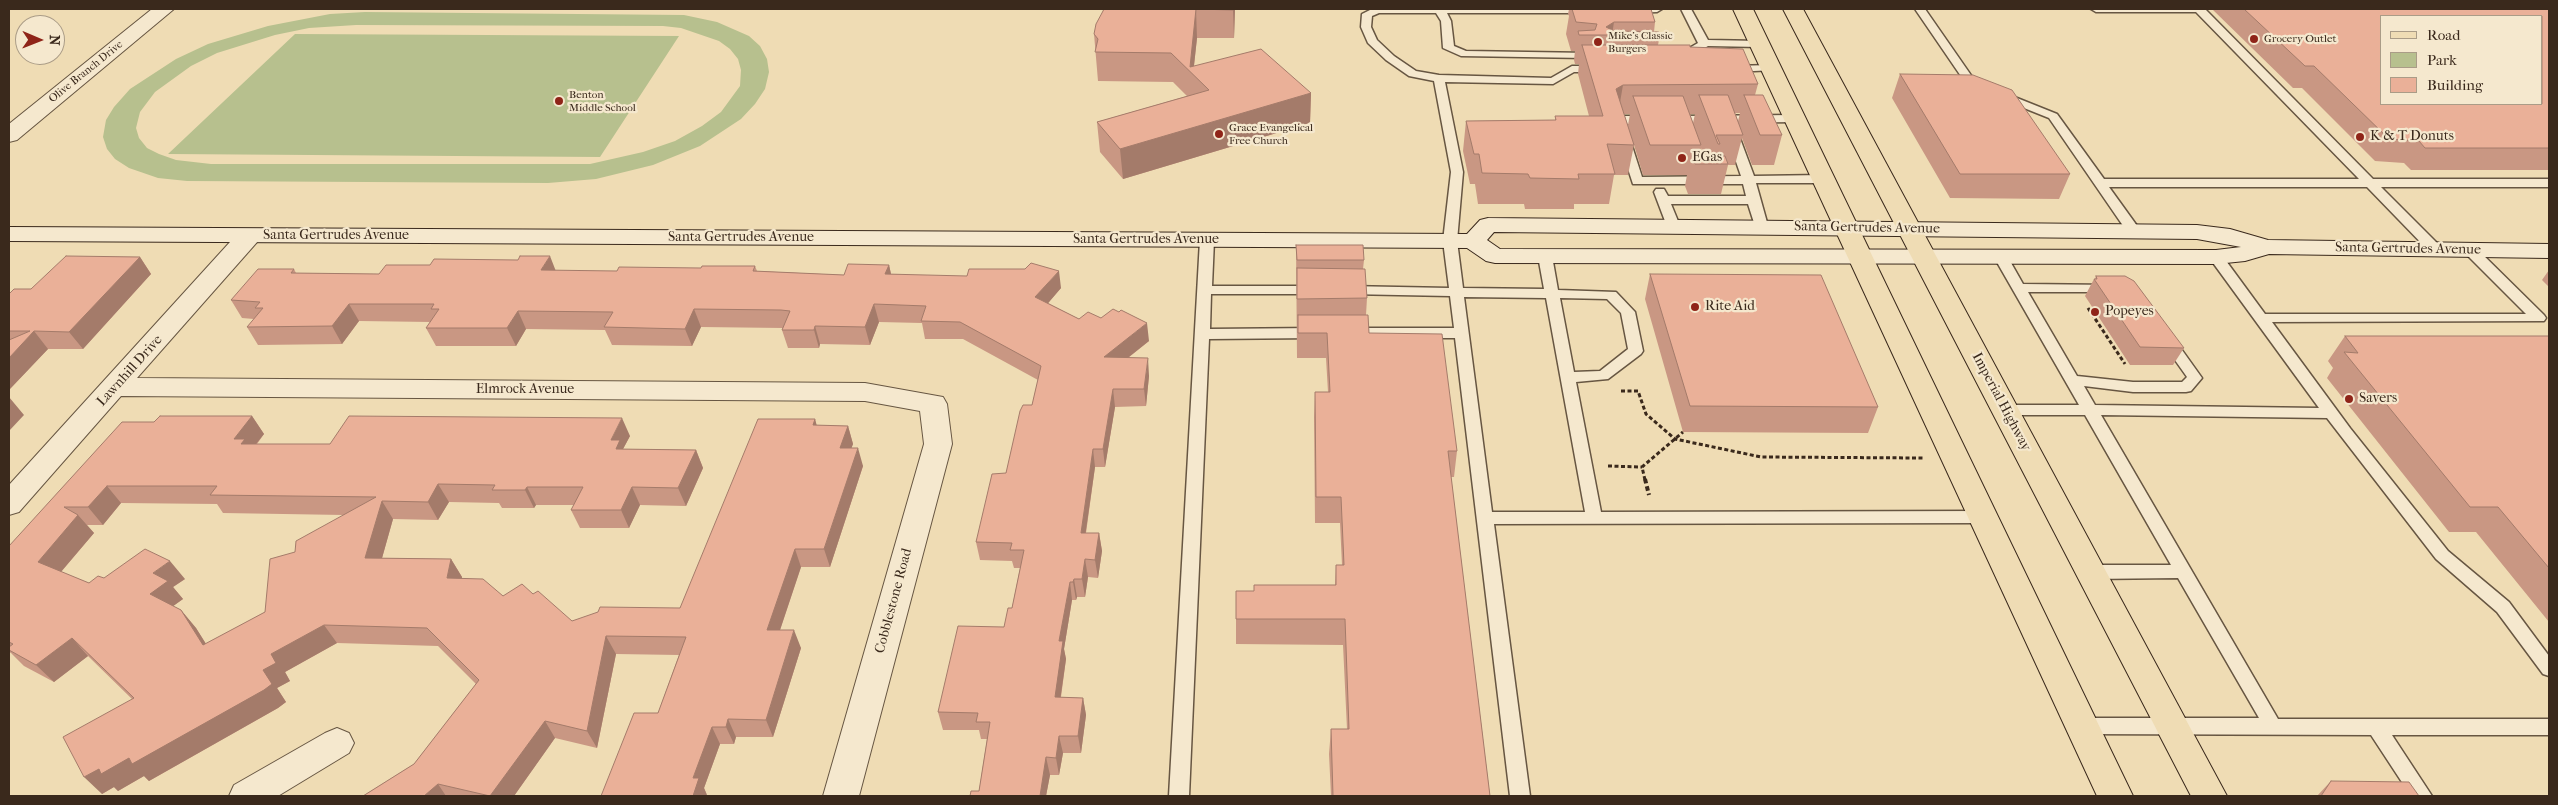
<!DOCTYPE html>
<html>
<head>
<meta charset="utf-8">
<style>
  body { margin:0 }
  #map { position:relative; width:2558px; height:805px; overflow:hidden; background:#efdcb4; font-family:"IM FELL French Canon",serif }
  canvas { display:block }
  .frame { position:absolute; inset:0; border:10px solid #3a291c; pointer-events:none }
  .legend { position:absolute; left:2380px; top:15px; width:162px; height:90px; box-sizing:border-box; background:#f5e8ce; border:1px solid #aa9c87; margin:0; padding:6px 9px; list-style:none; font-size:15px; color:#3a291c }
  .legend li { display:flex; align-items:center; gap:10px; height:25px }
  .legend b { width:25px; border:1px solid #aa9c87 }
  .north { position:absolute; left:15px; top:15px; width:50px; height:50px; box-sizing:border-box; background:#f5e8ce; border:1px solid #aa9c87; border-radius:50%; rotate:91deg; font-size:14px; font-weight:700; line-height:20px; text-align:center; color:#3a291c }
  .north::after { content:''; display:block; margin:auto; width:18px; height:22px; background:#8f2418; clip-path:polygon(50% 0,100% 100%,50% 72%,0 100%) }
</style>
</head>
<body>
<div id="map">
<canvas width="2558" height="805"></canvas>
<div class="frame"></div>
<ul class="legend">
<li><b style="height:6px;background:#efdcb4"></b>Road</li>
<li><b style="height:14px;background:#b7c08e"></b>Park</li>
<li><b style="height:14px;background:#eab098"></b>Building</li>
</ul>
<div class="north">N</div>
</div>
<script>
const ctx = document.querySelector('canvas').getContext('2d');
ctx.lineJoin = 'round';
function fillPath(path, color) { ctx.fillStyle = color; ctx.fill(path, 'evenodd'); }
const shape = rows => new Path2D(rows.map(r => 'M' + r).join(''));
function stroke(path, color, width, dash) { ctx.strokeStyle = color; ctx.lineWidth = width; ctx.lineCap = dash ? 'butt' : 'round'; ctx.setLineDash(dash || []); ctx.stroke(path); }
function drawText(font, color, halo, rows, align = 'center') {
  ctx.font = font + ' "IM FELL French Canon",serif'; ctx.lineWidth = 4.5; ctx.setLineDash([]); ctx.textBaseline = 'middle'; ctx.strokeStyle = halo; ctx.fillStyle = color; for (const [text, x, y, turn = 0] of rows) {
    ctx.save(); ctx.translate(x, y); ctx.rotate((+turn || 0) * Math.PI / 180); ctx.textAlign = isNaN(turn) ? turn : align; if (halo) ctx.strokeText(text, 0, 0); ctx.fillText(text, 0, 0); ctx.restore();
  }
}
fillPath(shape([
  [365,12,684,15,717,22,749,36,760,46,767,59,769,72,765,89,755,104,741,119,700,146,653,165,596,179,548,183,187,181,158,178,129,168,115,159,107,149,103,137,106,120,114,107,130,89,176,59,208,44,268,26,330,14],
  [356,25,663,26,681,28,719,41,730,49,738,59,741,70,740,86,721,112,702,126,675,141,643,152,590,164,211,164,176,160,159,154,147,148,139,138,136,128,140,112,155,92,191,66,217,53,275,35,309,28],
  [295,34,679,36,600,157,168,154]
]), '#b7c08e');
const lane = shape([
  [1372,9,1595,10,1590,13,1447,13,1451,21,1454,46,1466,51,1590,53,1590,57,1586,58,1461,56,1443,48,1441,21,1436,13,1379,13,1372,16,1371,27,1377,40,1394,56,1416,71,1439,75,1551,78,1572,66,1597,66,1603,69,1597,72,1574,72,1553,84,1445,82,1463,172,1457,241,1463,288,1544,289,1538,256,1545,252,1552,256,1558,290,1616,292,1635,312,1643,351,1641,354,1608,379,1576,382,1601,512,1983,511,1989,513,1991,517,1989,521,1983,523,1494,524,1530,796,1510,796,1455,338,1364,338,1357,333,1364,328,1454,328,1450,296,1347,294,1340,290,1347,286,1449,288,1443,241,1451,172,1434,81,1409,76,1386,60,1368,43,1361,27,1362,14,1372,9],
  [1464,297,1546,298,1585,512,1492,512,1464,297],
  [1560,298,1607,299,1621,313,1628,349,1600,371,1574,372,1560,298],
  [1626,9,1662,9,1657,12,1630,13,1626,12,1626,9],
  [1681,9,1691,9,1708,40,1760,41,1765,44,1760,47,1708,46,1687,58,1679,58,1679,54,1698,43,1681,9],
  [1915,9,1925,9,1975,81,1983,84,1983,88,1967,85,1915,9],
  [2091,9,2205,9,2373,179,2549,179,2549,187,2381,187,2440,246,2442,249,2440,252,2435,253,2430,252,2367,187,2109,187,2140,230,2133,234,2128,233,2049,118,1999,98,1999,94,2007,94,2057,114,2104,179,2359,179,2196,12,2096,12,2091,9],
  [1771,65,1777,68,1775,70,1733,72,1727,69,1733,66,1771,65],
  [1795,115,1801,119,1799,122,1690,123,1692,130,1686,134,1680,130,1677,120,1683,116,1795,115],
  [1618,116,1649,116,1655,120,1649,124,1625,124,1642,177,1741,176,1726,133,1732,129,1738,133,1754,176,1823,175,1829,179,1823,183,1756,183,1768,226,1766,229,1756,229,1748,204,1671,204,1680,226,1673,230,1668,229,1654,192,1656,189,1664,189,1668,196,1746,196,1743,184,1633,184,1612,120,1618,116],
  [1207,236,1214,240,1212,286,1317,286,1324,290,1317,294,1211,294,1210,329,1316,328,1323,333,1316,338,1209,339,1189,796,1169,796,1200,240,1207,236],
  [2470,246,2475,247,2544,315,2546,318,2544,321,2272,322,2350,428,2448,551,2509,602,2549,656,2549,676,2543,674,2497,612,2436,559,2327,418,2101,415,2278,719,2549,719,2549,735,2392,735,2432,796,2411,796,2371,735,2082,734,2075,732,2073,726,2075,720,2082,718,2259,718,2178,578,2090,579,2084,577,2082,572,2084,567,2090,565,2171,565,2085,415,2006,415,1998,410,2006,405,2079,405,1994,257,1996,254,2006,254,2023,284,2115,285,2117,288,2110,292,2028,292,2077,376,2133,382,2182,382,2187,377,2160,339,2167,334,2172,336,2202,378,2191,391,2186,392,2133,392,2084,386,2095,405,2319,408,2211,260,2209,257,2211,254,2221,254,2265,314,2526,314,2465,253,2463,250,2465,247,2470,246]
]);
const street = shape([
  [152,9,174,9,17,140,9,142,9,124,152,9],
  [249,229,258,231,261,236,258,241,137,378,865,383,943,397,947,404,952,444,859,796,823,796,924,444,920,411,865,401,121,396,19,512,9,515,9,485,240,231,249,229],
  [337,728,349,733,354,743,349,753,278,796,229,796,234,785,325,733,337,728]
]);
const secondary = shape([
  [1488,218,2197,225,2230,229,2268,240,2549,244,2549,258,2269,254,2245,261,2216,264,1495,263,1486,261,1467,248,9,241,9,227,1467,234,1480,220,1488,218],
  [1494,232,2197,239,2241,247,2216,250,1500,249,1487,240,1494,232]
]);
const primary = shape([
  [1733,9,1753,9,2133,796,2097,796,1733,9],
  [1783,9,1803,9,2227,796,2191,796,1783,9]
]);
stroke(lane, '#675642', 3);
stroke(street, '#675642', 2);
stroke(secondary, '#3a291c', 2);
stroke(primary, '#3a291c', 2);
stroke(shape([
  [2088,308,2125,364],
  [1621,391,1638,391,1646,414,1675,439,1761,457,1923,458],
  [1608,466,1642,467],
  [1645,480,1642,467,1683,432]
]), '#3a291c', 3, [4, 2.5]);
stroke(shape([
  [1645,479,1649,495]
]), '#3a291c', 4, [4.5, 3]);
fillPath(lane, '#f5e8ce');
fillPath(street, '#f5e8ce');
fillPath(secondary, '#f5e8ce');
fillPath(primary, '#efdcb4');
fillPath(shape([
  [1104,9,1235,9,1234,38,1197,38,1194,66,1311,93,1310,123,1123,179,1100,152,1097,122,1187,96,1173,82,1098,81,1094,34],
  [1569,9,1651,9,1655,22,1654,32,1660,35,1658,45,1690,47,1758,84,1755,95,1782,135,1774,165,1752,165,1742,138,1735,165,1728,165,1721,194,1688,194,1685,186,1687,175,1643,175,1634,145,1628,175,1614,175,1609,204,1574,204,1574,209,1525,209,1524,204,1478,204,1475,184,1470,184,1463,151,1466,121,1555,120,1555,116,1589,116,1578,74,1579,64,1575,64,1574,60,1575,51,1571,51,1566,34,1569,16,1568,14],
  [1735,113,1740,113,1738,121],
  [1624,114,1630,114,1628,125],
  [1690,114,1695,114,1693,123],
  [1701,148,1704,156,1699,156],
  [2212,9,2549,9,2549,170,2411,170,2404,163,2375,161,2302,88,2293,88],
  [1900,74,2070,174,2059,199,1950,198,1892,98],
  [1296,245,1364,260,1363,269,1367,298,1366,315,1369,333,1457,451,1454,477,1451,477,1490,796,1331,796,1329,754,1331,729,1347,729,1343,645,1236,644,1236,619,1254,591,1335,585,1336,565,1342,565,1340,523,1315,523,1314,417,1315,392,1328,392,1326,358,1297,358],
  [140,257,151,274,83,349,48,349,9,390,9,294,31,289],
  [518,260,556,271,617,271,755,266,757,271,844,275,889,265,891,274,1061,288,1048,303,1079,319,1149,341,1128,358,1149,376,1146,406,1115,407,1105,467,1095,467,1086,533,1099,533,1102,551,1098,578,1088,577,1085,597,1077,597,1076,600,1072,600,1064,649,1066,659,1061,697,1083,698,1086,715,1081,753,1063,753,1059,775,1050,775,1046,796,970,796,979,791,987,739,981,739,979,730,943,730,938,712,1004,627,1012,608,1020,568,1014,568,1012,561,980,560,976,542,1006,473,1032,405,1038,380,963,339,925,339,922,323,879,322,870,345,820,344,819,348,788,348,782,330,783,328,701,327,692,346,612,345,605,330,526,329,516,346,436,346,426,328,431,322,359,321,342,344,258,345,247,327,254,319,242,318,231,300,294,269,296,273,379,274,430,265],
  [2549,270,2549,287,2542,280],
  [1650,274,1878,407,1868,433,1683,432,1645,299],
  [2096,276,2184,348,2173,365,2130,365,2085,296,2094,279,2095,279],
  [2345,336,2549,336,2549,622,2476,532,2449,532,2327,378,2333,368,2328,361],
  [252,416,264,434,257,444,330,444,630,436,623,449,696,450,703,468,686,506,640,505,629,528,580,528,571,510,574,505,536,505,534,508,502,508,499,503,449,502,438,520,393,519,382,558,451,559,462,577,462,578,503,596,533,594,572,621,680,608,815,419,816,425,848,426,853,444,851,448,863,466,830,567,801,567,780,630,801,648,773,737,736,737,734,744,720,744,704,788,707,795,658,713,679,655,616,654,597,748,555,738,514,796,363,796,414,764,476,684,438,646,337,643,285,672,290,681,277,688,286,702,278,708,149,781,144,776,118,791,114,787,102,794,132,699,88,656,54,682,24,666,11,653,9,652,9,546,154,422],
  [121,503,217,504,223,513,344,515,295,552,265,612,206,644,196,628,181,610,173,606,183,599,173,587,185,579,104,578,89,583,61,572,94,533,87,525,103,525],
  [2331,781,2419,796,2317,796]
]), '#c99783');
fillPath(shape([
  [1196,9,1197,38,1193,74,1190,67],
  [1233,9,1235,9,1234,38,1233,10],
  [1614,22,1612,35,1606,27],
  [1623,85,1618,114,1616,89],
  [1311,93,1310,123,1123,179,1120,149],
  [550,256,557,274,541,270],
  [140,257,151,274,83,349,69,332],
  [889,265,893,283,885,274],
  [1059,271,1061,288,1038,315,1035,297],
  [349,304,359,321,342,344,332,326],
  [874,304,879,322,870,345,865,327],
  [694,309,701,327,692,346,685,329],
  [518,311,526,329,516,346,507,328],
  [1147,323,1149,341,1106,375,1104,357],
  [815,326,820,344,819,348,814,330],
  [34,331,48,349,9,390,9,358],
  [1148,358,1149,376,1146,406,1144,389],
  [1113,389,1115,407,1105,467,1103,449],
  [9,397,24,415,9,431],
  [252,416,264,434,252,449,257,456,234,439],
  [622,418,630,436,623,449,624,467,611,440],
  [815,419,820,437,813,425],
  [848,426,853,444,845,466,840,448],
  [858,448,863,466,830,567,824,549],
  [1093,449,1095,467,1083,551,1081,533],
  [696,450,703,468,686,506,678,488],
  [438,484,449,502,438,520,428,502],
  [107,486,121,503,103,525,88,507],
  [527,487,536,505,534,508,525,490],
  [632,487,640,505,629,528,621,510],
  [382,501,393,519,377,576,365,558],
  [78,515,94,533,54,580,38,562],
  [1099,533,1102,551,1098,578,1095,560],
  [795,549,801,567,774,648,767,630],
  [451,559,462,577,458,596,447,578],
  [1085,559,1088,577,1085,597,1082,579],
  [170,561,185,579,173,587,183,599,165,612,150,594,153,573],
  [1074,579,1077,597,1076,600,1073,582],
  [1070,582,1072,600,1064,649,1066,659,1058,715,1055,697,1059,641],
  [181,610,196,628,218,663,203,645],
  [324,625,337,643,285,672,290,681,277,688,286,702,278,708,149,781,144,776,118,791,114,787,102,794,84,777,263,670,271,654],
  [794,630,801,648,773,737,766,720],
  [606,636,616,654,597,748,587,731],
  [72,638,88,656,54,682,36,665],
  [1083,698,1086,715,1081,753,1078,736],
  [728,719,736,737,734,744,726,727],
  [545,721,555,738,514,796,490,796],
  [712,727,720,744,704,788,707,795,707,796,693,796,693,778],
  [1059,736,1063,753,1059,775,1056,758],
  [1046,757,1050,775,1046,796,1040,796],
  [438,784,446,796,424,796]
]), '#a47b6a');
const building = shape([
  [1104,9,1233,9,1233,10,1196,9,1190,67,1261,49,1311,93,1120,149,1097,122,1209,90,1171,53,1095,52,1098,39,1094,34,1096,24,1103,11,1104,9],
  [1572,9,1651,9,1655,22,1614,22,1606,27,1614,31,1659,32,1660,35,1579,35,1578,31,1595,30,1597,24,1576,22,1572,9],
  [2244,9,2549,9,2549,148,2425,148,2419,141,2389,139,2314,66,2305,66,2244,9],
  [2382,16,2542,16,2542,104,2382,104,2382,16],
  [1582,45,1690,45,1690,47,1743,49,1758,84,1623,85,1616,89,1634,145,1607,144,1615,174,1578,174,1579,179,1530,178,1528,174,1482,173,1479,154,1474,154,1466,121,1556,120,1555,116,1603,116,1582,45],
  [1900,74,1973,75,2012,90,2070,174,1960,174,1900,74],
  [1699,95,1728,95,1743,135,1716,135,1720,144,1718,144,1699,95],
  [1744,95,1763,95,1782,135,1760,135,1744,95],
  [1633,96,1683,96,1701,145,1650,145,1633,96],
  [1692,156,1725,156,1728,164,1695,164,1692,156],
  [1296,245,1363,245,1364,260,1297,260,1296,245],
  [66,256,140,257,69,332,34,331,9,358,9,340,30,331,9,331,9,294,14,289,31,289,66,256],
  [520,256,550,256,541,270,617,271,619,267,701,268,702,266,755,266,753,271,844,275,848,264,889,265,885,274,967,276,969,269,1025,269,1031,263,1059,271,1035,297,1079,319,1088,312,1101,318,1113,309,1119,312,1121,310,1147,323,1104,357,1148,358,1144,389,1113,389,1103,449,1093,449,1081,533,1099,533,1095,560,1085,559,1082,579,1074,579,1073,582,1070,582,1059,641,1063,641,1055,697,1083,698,1078,736,1059,736,1056,758,1046,757,1040,796,970,796,971,791,979,791,990,722,976,722,978,713,938,712,958,626,1004,627,1008,608,1012,608,1024,550,1010,550,1012,543,976,542,992,474,1006,473,1020,411,1023,405,1032,405,1041,366,960,322,921,321,926,306,874,304,865,327,815,326,814,330,782,330,790,311,781,310,694,309,685,329,604,327,613,312,518,311,507,328,426,328,439,309,431,309,434,304,349,304,332,326,247,327,263,308,255,308,260,302,231,300,258,269,294,269,291,273,379,274,386,265,430,265,434,259,518,260,520,256],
  [1297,268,1365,269,1367,298,1297,299,1297,268],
  [1650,274,1821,275,1878,407,1690,406,1650,274],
  [2096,276,2125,276,2134,281,2184,348,2140,347,2094,279,2097,279,2096,276],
  [1298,315,1368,315,1369,333,1442,334,1457,451,1448,451,1490,796,1333,796,1331,729,1349,729,1345,619,1236,619,1236,591,1254,591,1254,585,1336,585,1336,565,1344,565,1341,497,1316,497,1315,392,1330,392,1327,333,1298,333,1298,315],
  [2345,336,2549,336,2549,568,2498,507,2470,507,2344,352,2358,353,2345,336],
  [160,416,252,416,234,439,245,439,241,444,330,444,349,416,622,418,611,440,620,440,616,449,696,450,678,488,632,487,621,510,571,510,583,487,527,487,525,490,492,490,495,485,438,484,428,502,382,501,365,558,451,559,447,578,483,579,503,596,522,584,533,594,538,591,572,621,598,612,600,607,680,608,758,419,815,419,813,425,848,426,840,448,858,448,824,549,795,549,767,630,794,630,766,720,728,719,726,727,712,727,693,778,699,778,693,796,601,796,634,713,658,713,686,637,606,636,587,731,545,721,490,796,438,784,424,796,363,796,414,764,479,680,427,628,324,625,271,654,276,663,263,670,272,684,264,690,132,764,129,758,101,774,99,769,84,777,63,737,134,698,72,638,36,665,9,650,9,647,13,644,9,642,9,546,122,422,154,422,160,416],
  [107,486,217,486,210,495,376,497,296,541,295,552,270,559,265,612,203,645,181,610,150,594,168,581,153,573,170,561,145,549,104,578,98,576,89,583,38,562,78,515,64,507,88,507,107,486],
  [2331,781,2409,782,2419,796,2321,796,2331,781]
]);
fillPath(building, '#eab098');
stroke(building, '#a47b6a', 1);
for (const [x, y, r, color] of [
  [2254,39,5,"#8f2418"],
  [1598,42,5,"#8f2418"],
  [559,101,5,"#8f2418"],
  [1219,134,5,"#8f2418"],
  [2360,137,5,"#8f2418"],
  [1682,158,5,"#8f2418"],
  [1695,307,5,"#8f2418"],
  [2095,312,5,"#8f2418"],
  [2349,399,5,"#8f2418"]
]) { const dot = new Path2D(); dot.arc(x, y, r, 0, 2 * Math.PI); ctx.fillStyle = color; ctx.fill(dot); stroke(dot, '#f5e8ce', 2); }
drawText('11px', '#3a291c', '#f5e8ce', [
  ["Mike's Classic",1608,36],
  ["Burgers",1608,49],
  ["Grocery Outlet",2264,39],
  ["Benton",569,95],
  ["Middle School",569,108],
  ["Grace Evangelical",1229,128],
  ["Free Church",1229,141]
], 'left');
drawText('11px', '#3a291c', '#f5e8ce', [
  ["Olive Branch Drive",86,72,-39]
]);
drawText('14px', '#3a291c', '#f5e8ce', [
  ["K & T Donuts",2370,137],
  ["EGas",1692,158],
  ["Rite Aid",1705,307],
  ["Popeyes",2105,312],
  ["Savers",2359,399]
], 'left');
drawText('14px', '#3a291c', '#f5e8ce', [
  ["Santa Gertrudes Avenue",1867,228,1],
  ["Santa Gertrudes Avenue",336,236],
  ["Santa Gertrudes Avenue",741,238],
  ["Santa Gertrudes Avenue",1146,240],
  ["Santa Gertrudes Avenue",2408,249,1],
  ["Lawnhill Drive",130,371,-48],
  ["Elmrock Avenue",525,390],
  ["Imperial Highway",2001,402,62],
  ["Cobblestone Road",894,601,-75]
]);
</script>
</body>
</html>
